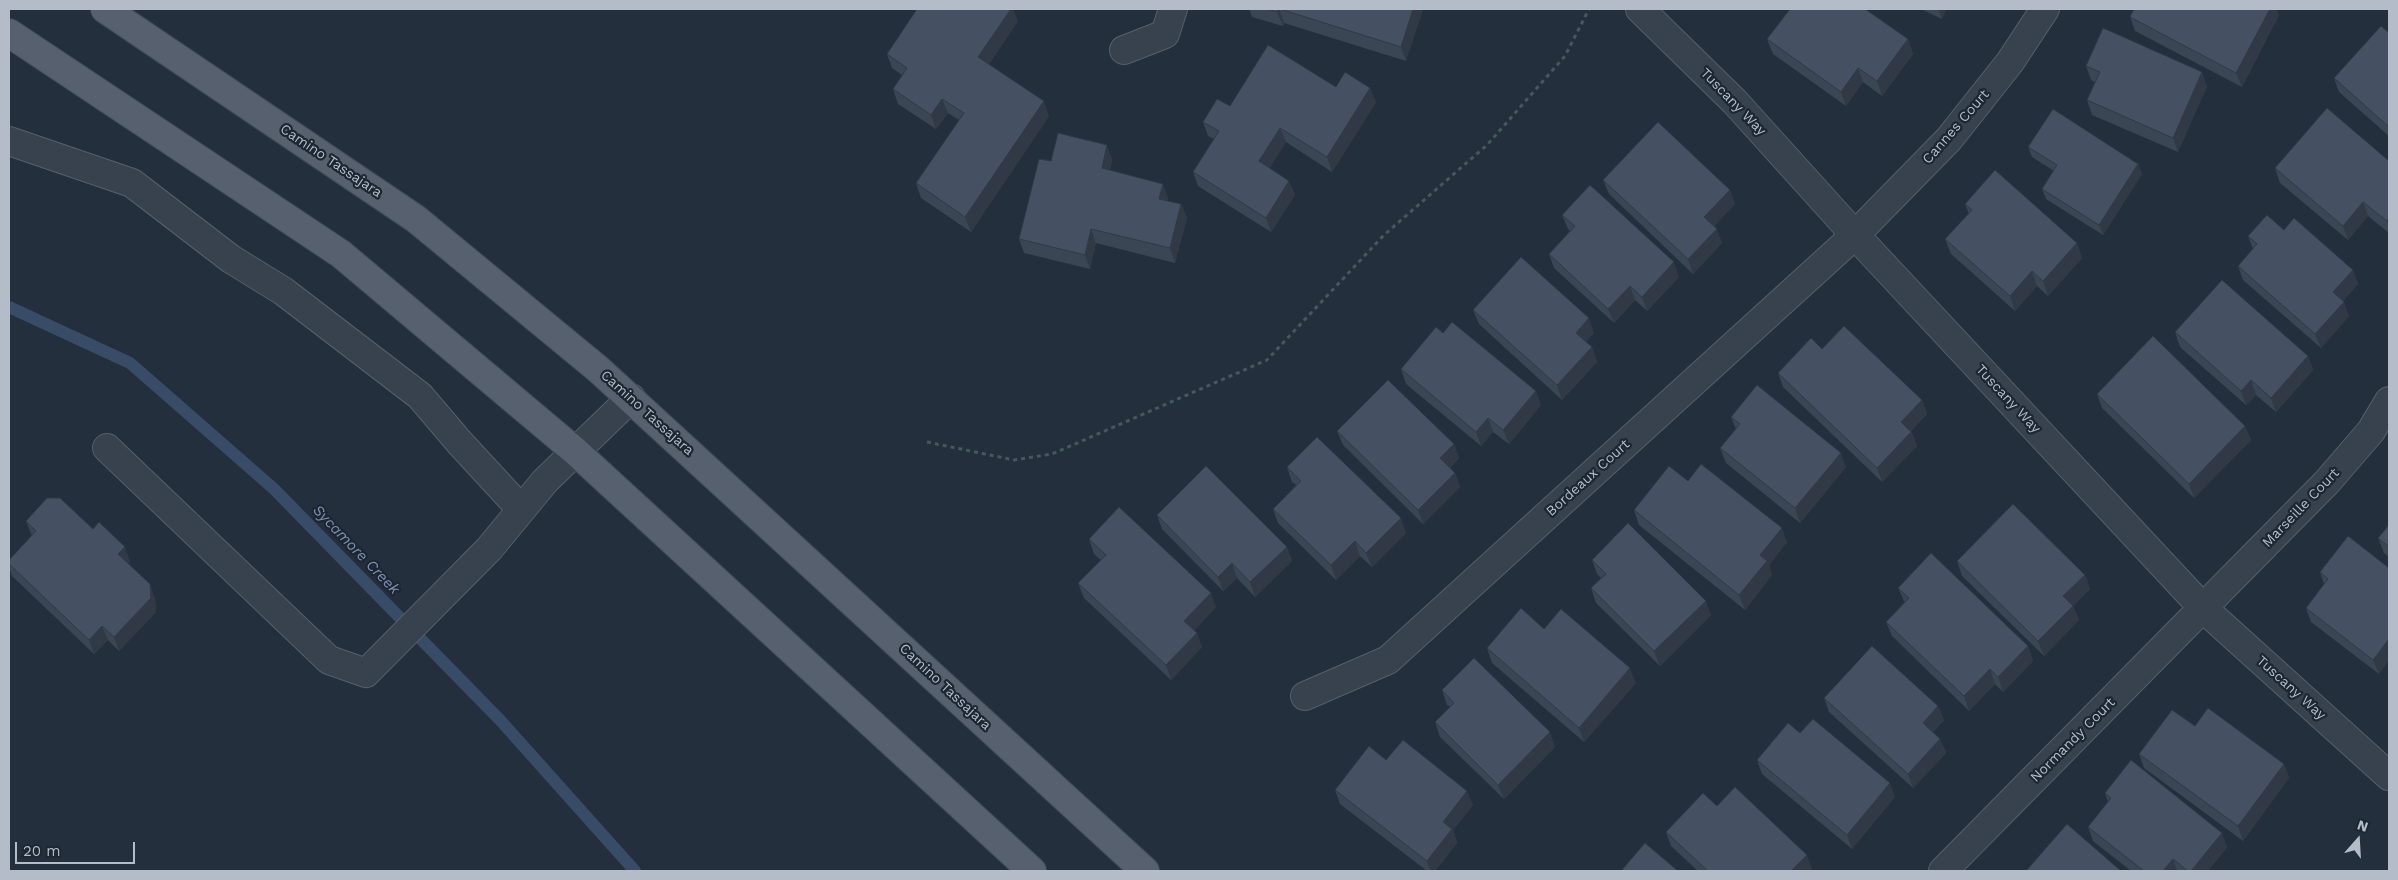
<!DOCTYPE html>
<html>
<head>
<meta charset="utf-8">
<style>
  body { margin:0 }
  #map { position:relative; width:2398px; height:880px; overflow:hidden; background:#242f3e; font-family:"Work Sans",sans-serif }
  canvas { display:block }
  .frame { position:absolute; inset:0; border:10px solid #b4bcc9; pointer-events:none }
  .north { position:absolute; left:2333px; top:815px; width:50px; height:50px; -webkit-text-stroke:4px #1d2633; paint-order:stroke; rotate:19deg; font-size:14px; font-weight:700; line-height:20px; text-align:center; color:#b4bcc9 }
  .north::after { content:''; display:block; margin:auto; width:18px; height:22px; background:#b4bcc9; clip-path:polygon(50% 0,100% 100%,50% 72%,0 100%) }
  .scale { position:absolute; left:15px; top:842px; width:120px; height:22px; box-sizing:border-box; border:2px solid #b4bcc9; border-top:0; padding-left:6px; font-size:15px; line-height:18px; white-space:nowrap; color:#b4bcc9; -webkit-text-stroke:4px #1d2633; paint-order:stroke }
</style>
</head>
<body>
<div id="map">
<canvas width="2398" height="880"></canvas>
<div class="frame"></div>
<div class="north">N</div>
<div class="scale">20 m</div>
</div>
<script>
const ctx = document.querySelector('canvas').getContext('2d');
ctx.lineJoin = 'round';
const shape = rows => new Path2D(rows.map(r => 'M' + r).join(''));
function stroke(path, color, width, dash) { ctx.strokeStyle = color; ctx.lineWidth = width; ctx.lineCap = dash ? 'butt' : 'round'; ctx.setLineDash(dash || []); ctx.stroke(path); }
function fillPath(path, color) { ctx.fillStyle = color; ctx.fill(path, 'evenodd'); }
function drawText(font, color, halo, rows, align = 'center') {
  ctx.font = font + ' "Work Sans",sans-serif'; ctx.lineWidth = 4.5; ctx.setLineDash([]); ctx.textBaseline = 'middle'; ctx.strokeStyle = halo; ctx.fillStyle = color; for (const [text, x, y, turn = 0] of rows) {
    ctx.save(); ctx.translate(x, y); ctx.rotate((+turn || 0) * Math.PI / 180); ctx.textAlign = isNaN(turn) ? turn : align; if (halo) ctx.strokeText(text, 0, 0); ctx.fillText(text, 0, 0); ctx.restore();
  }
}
stroke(shape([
  [9,307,130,363,274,489,500,720,635,871]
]), '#394c67', 12);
const minor = shape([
  [1640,9,1735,102,1855,235,2204,609,2389,776],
  [1124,50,1165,34,1173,9],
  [9,141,132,183,231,259,283,291,420,396,460,443,521,509],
  [107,448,329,660,366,673,489,549,545,481,631,398],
  [1305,696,1388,660,1855,235,1949,139,2010,62,2045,9],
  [1943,871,2327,482,2371,431,2389,401]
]);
const major = shape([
  [105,9,416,219,598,369,1145,871],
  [9,33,341,254,575,451,1032,871]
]);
stroke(minor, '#565f6c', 30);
stroke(major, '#414a57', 30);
stroke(shape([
  [927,442,1014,460,1052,454,1267,360,1384,235,1487,145,1565,56,1589,9]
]), '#44595c', 3, [4, 4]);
stroke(minor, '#38414e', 28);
stroke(major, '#56606e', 28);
fillPath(shape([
  [1249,9,1423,9,1406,61,1284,23,1283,26,1252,17],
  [1921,9,1946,9,1942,19],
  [2279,15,2242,87,2135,31,2130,17],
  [1018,21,989,64,1049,116,971,232,921,198,916,183,959,120,948,113,936,129,898,104,893,89,902,75,892,68,887,54],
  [2389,33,2389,136,2339,92,2334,78],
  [1767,39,1908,39,1913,54,1882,96,1863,82,1846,106,1773,54],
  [2086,66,2207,86,2178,152,2092,115,2087,100,2095,82,2091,80],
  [1336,87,1370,88,1376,102,1332,172,1286,142,1269,168,1289,181,1295,195,1271,232,1198,186,1193,172,1214,139,1208,136,1203,122,1230,106],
  [2028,147,2138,164,2142,174,2103,235,2046,199,2042,189,2054,171,2032,157],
  [1112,159,1110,170,1168,198,1167,201,1181,204,1187,218,1175,263,1096,243,1090,269,1024,253,1019,239],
  [2389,161,2389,233,2368,216,2348,240,2280,183,2275,168],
  [1603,180,1730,190,1735,204,1714,226,1722,243,1693,274,1609,194],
  [1965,204,2077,243,2082,258,2048,296,2037,286,2015,311,1951,254,1945,239,1969,214],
  [1562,215,1679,277,1647,311,1635,300,1614,323,1554,268,1549,254,1570,231,1568,229],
  [2284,230,2353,270,2358,284,2343,301,2349,316,2321,348,2243,280,2238,266,2253,249,2248,236],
  [1473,310,1594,333,1586,342,1592,347,1597,362,1562,400,1479,324],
  [2175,332,2308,356,2313,370,2276,412,2256,395,2246,405,2180,347],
  [1443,333,1541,405,1509,444,1493,432,1481,446,1406,384,1401,369],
  [1822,349,1922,400,1927,414,1911,431,1917,446,1882,482,1783,387,1778,373],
  [2097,394,2245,426,2251,440,2194,498,2102,408],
  [1731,417,1846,467,1800,523,1726,463,1720,448,1736,429],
  [1337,431,1454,444,1459,458,1450,468,1455,473,1460,487,1423,524,1343,445],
  [1287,467,1406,533,1372,567,1360,556,1336,580,1278,523,1273,509,1296,485,1292,482],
  [1688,481,1787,542,1769,565,1772,575,1745,610,1639,525,1634,510],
  [1157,515,1287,547,1292,561,1255,597,1237,578,1223,591,1162,529],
  [26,521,93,529,130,561,128,563,155,598,156,612,119,651,108,640,94,654,12,576,9,567,9,560,32,536],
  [2389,525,2389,557,2384,553,2378,538],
  [1089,539,1216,607,1194,630,1202,647,1171,680,1084,598,1078,583,1101,560,1094,554],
  [1592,560,1711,615,1660,666,1596,603,1591,588,1601,578,1597,574],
  [1957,561,2085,575,2090,589,2073,606,2079,620,2044,656,1962,576],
  [2389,568,2379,674,2311,622,2306,608,2324,584,2320,572],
  [1898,588,2028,646,2033,661,2003,692,1995,684,1969,711,1892,636,1886,622,1905,603],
  [1544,629,1636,683,1584,742,1492,663,1487,648],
  [1442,690,1555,747,1504,799,1440,737,1435,722,1450,707,1447,705],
  [1824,698,1938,706,1944,720,1933,732,1940,739,1946,753,1913,788,1829,712],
  [2195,726,2284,764,2289,778,2243,841,2144,768,2139,754],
  [1800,733,1895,797,1852,849,1762,774,1757,760],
  [1386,760,1473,805,1453,830,1457,843,1435,871,1427,871,1340,804,1335,790],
  [2105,793,2227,847,2208,871,2131,871,2093,841,2088,827,2108,802],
  [1717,806,1812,869,1810,871,1698,871,1671,846,1666,832]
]), '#3b4654');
fillPath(shape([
  [1011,9,1013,9,1018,21,984,71,978,57],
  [1279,9,1284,23,1283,26,1277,12],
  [1413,9,1423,9,1406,61,1401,47],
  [1938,9,1946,9,1942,19],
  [2270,9,2277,9,2279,15,2242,87,2236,73],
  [1908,39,1913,54,1882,96,1877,81],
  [1858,68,1863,82,1846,106,1841,92],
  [2202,72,2207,86,2178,152,2173,138],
  [1370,88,1376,102,1332,172,1327,157],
  [942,99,948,113,936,129,931,115],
  [1044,101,1049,116,971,232,965,217],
  [1280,128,1286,142,1265,176,1259,161],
  [1107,145,1112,159,1107,183,1102,168],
  [2138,164,2142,174,2103,235,2099,225],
  [1289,181,1295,195,1271,232,1266,218],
  [1163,184,1168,198,1165,213,1159,199],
  [1730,190,1735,204,1709,231,1704,217],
  [2363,202,2368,216,2348,240,2343,226],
  [1181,204,1187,218,1175,263,1170,248],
  [2389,218,2389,228,2387,221],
  [1091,229,1096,243,1090,269,1085,255],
  [1717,229,1722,243,1693,274,1688,259],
  [2077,243,2082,258,2048,296,2043,281],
  [1674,262,1679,277,1647,311,1642,297],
  [2353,270,2358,284,2338,307,2333,292],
  [2032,271,2037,286,2015,311,2010,296],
  [1630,286,1635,300,1614,323,1608,309],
  [2344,302,2349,316,2321,348,2315,334],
  [1589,318,1594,333,1581,347,1576,333],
  [1592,347,1597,362,1562,400,1557,385],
  [2308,356,2313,370,2276,412,2271,398],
  [2251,380,2256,395,2246,405,2241,391],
  [1536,391,1541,405,1509,444,1503,430],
  [1922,400,1927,414,1906,436,1901,422],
  [1488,418,1493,432,1481,446,1476,432],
  [2245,426,2251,440,2194,498,2189,484],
  [1911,432,1917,446,1882,482,1877,468],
  [1454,444,1459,458,1445,473,1440,458],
  [1841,453,1846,467,1800,523,1795,508],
  [1455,473,1460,487,1423,524,1418,510],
  [1401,518,1406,533,1372,567,1366,553],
  [1782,528,1787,542,1769,565,1772,575,1745,610,1739,595,1760,555],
  [1355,541,1360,556,1336,580,1331,565],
  [125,547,130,561,123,568,118,554],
  [1287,547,1292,561,1255,597,1250,582],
  [1232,563,1237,578,1223,591,1218,577],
  [2085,575,2090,589,2069,610,2063,596],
  [150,584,155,598,156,612,119,651,114,637],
  [1211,593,1216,607,1190,636,1184,621],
  [1706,601,1711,615,1660,666,1654,651],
  [2073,606,2079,620,2044,656,2038,641],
  [102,626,108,640,94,654,89,640],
  [1197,633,1202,647,1171,680,1166,665],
  [2389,639,2389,660,2379,674,2373,660],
  [2028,646,2033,661,2003,692,1998,677],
  [1630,668,1636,683,1584,742,1579,728],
  [1990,669,1995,684,1969,711,1964,696],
  [1938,706,1944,720,1928,737,1923,723],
  [1550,732,1555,747,1504,799,1498,785],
  [1940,739,1946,753,1913,788,1908,774],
  [2284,764,2289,778,2243,841,2238,826],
  [1890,783,1895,797,1852,849,1847,835],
  [1467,791,1473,805,1453,830,1457,843,1435,871,1430,871,1427,861,1443,822],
  [2222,833,2227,847,2208,871,2191,871],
  [1807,855,1812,869,1810,871,1791,871],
  [2173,859,2177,871,2163,871]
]), '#303945');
const building = shape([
  [917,9,1011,9,978,57,1044,101,965,217,916,183,964,113,942,99,931,115,893,89,907,68,887,54,917,9],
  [1267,9,1279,9,1277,12,1267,9],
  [1280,9,1413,9,1401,47,1280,9],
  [1790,9,1865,9,1908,39,1877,81,1858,68,1841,92,1767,39,1790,9],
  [2134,9,2270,9,2236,73,2130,17,2134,9],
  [2381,26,2389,33,2389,127,2334,78,2381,26],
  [2103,28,2202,72,2173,138,2087,100,2100,72,2086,66,2103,28],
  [1268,45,1336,87,1345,72,1370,88,1327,157,1280,128,1259,161,1289,181,1266,218,1193,172,1219,131,1203,122,1217,99,1230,106,1268,45],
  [2327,108,2389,161,2389,218,2387,221,2363,202,2343,226,2275,168,2327,108],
  [2053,109,2138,164,2099,225,2042,189,2057,165,2028,147,2053,109],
  [1658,122,1730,190,1704,217,1717,229,1688,259,1603,180,1658,122],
  [1058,133,1107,145,1102,168,1163,184,1159,199,1181,204,1170,248,1091,229,1085,255,1019,239,1039,159,1051,161,1058,133],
  [1995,170,2077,243,2043,281,2032,271,2010,296,1945,239,1972,210,1965,204,1995,170],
  [1590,185,1674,262,1642,297,1630,286,1608,309,1549,254,1575,226,1562,215,1590,185],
  [2267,215,2284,230,2294,218,2353,270,2333,292,2344,302,2315,334,2238,266,2257,244,2248,236,2267,215],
  [1521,257,1589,318,1576,333,1592,347,1557,385,1473,310,1521,257],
  [2222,280,2308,356,2271,398,2251,380,2241,391,2175,332,2222,280],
  [1452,322,1536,391,1503,430,1488,418,1476,432,1401,369,1436,327,1443,333,1452,322],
  [1844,326,1922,400,1901,422,1911,432,1877,468,1778,373,1811,338,1822,349,1844,326],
  [2153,336,2245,426,2189,484,2097,394,2153,336],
  [1388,380,1454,444,1440,458,1455,473,1418,510,1337,431,1388,380],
  [1757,385,1841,453,1795,508,1720,448,1740,424,1731,417,1757,385],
  [1317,437,1401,518,1366,553,1355,541,1331,565,1273,509,1301,481,1287,467,1317,437],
  [1701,464,1782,528,1760,555,1767,561,1739,595,1634,510,1669,466,1688,481,1701,464],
  [1206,466,1287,547,1250,582,1232,563,1218,577,1157,515,1206,466],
  [47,498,60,498,93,529,99,522,125,547,118,554,150,584,151,598,114,637,102,626,89,640,9,564,9,560,36,531,26,521,47,498],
  [2013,504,2085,575,2063,596,2073,606,2038,641,1957,561,2013,504],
  [1119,507,1211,593,1184,621,1197,633,1166,665,1078,583,1106,555,1089,539,1119,507],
  [1628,523,1706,601,1654,651,1591,588,1606,574,1592,560,1628,523],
  [2389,525,2389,547,2378,538,2389,525],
  [2348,536,2389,568,2389,639,2373,660,2306,608,2328,579,2320,572,2348,536],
  [1931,553,2028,646,1998,677,1990,669,1964,696,1886,622,1909,598,1898,588,1931,553],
  [1521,608,1544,629,1561,609,1630,668,1579,728,1487,648,1521,608],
  [1872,646,1938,706,1923,723,1940,739,1908,774,1824,698,1872,646],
  [1474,658,1550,732,1498,785,1435,722,1454,703,1442,690,1474,658],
  [2208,708,2284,764,2238,826,2139,754,2172,710,2195,726,2208,708],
  [1813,719,1890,783,1847,835,1757,760,1788,723,1800,733,1813,719],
  [1403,740,1467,791,1443,822,1452,829,1427,861,1335,790,1369,746,1386,760,1403,740],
  [2131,760,2222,833,2191,871,2188,871,2173,859,2163,871,2144,871,2088,827,2111,798,2105,793,2131,760],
  [1735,787,1807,855,1791,871,1708,871,1666,832,1703,793,1717,806,1735,787],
  [2067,824,2121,871,2026,871,2067,824],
  [1645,843,1678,871,1621,871,1645,843]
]);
fillPath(building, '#455162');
stroke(building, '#303945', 1);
drawText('14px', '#b4bcc9', '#1d2633', [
  ["Tuscany Way",1733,102,46],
  ["Cannes Court",1956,127,-49],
  ["Camino Tassajara",331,161,34],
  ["Tuscany Way",2008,399,47],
  ["Camino Tassajara",647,413,42],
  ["Bordeaux Court",1588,478,-42],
  ["Marseille Court",2301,508,-46],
  ["Camino Tassajara",945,687,43],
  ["Tuscany Way",2291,688,42],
  ["Normandy Court",2073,740,-45]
]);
drawText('italic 15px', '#7c92b1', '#1d2633', [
  ["Sycamore Creek",356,550,46]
]);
</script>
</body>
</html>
